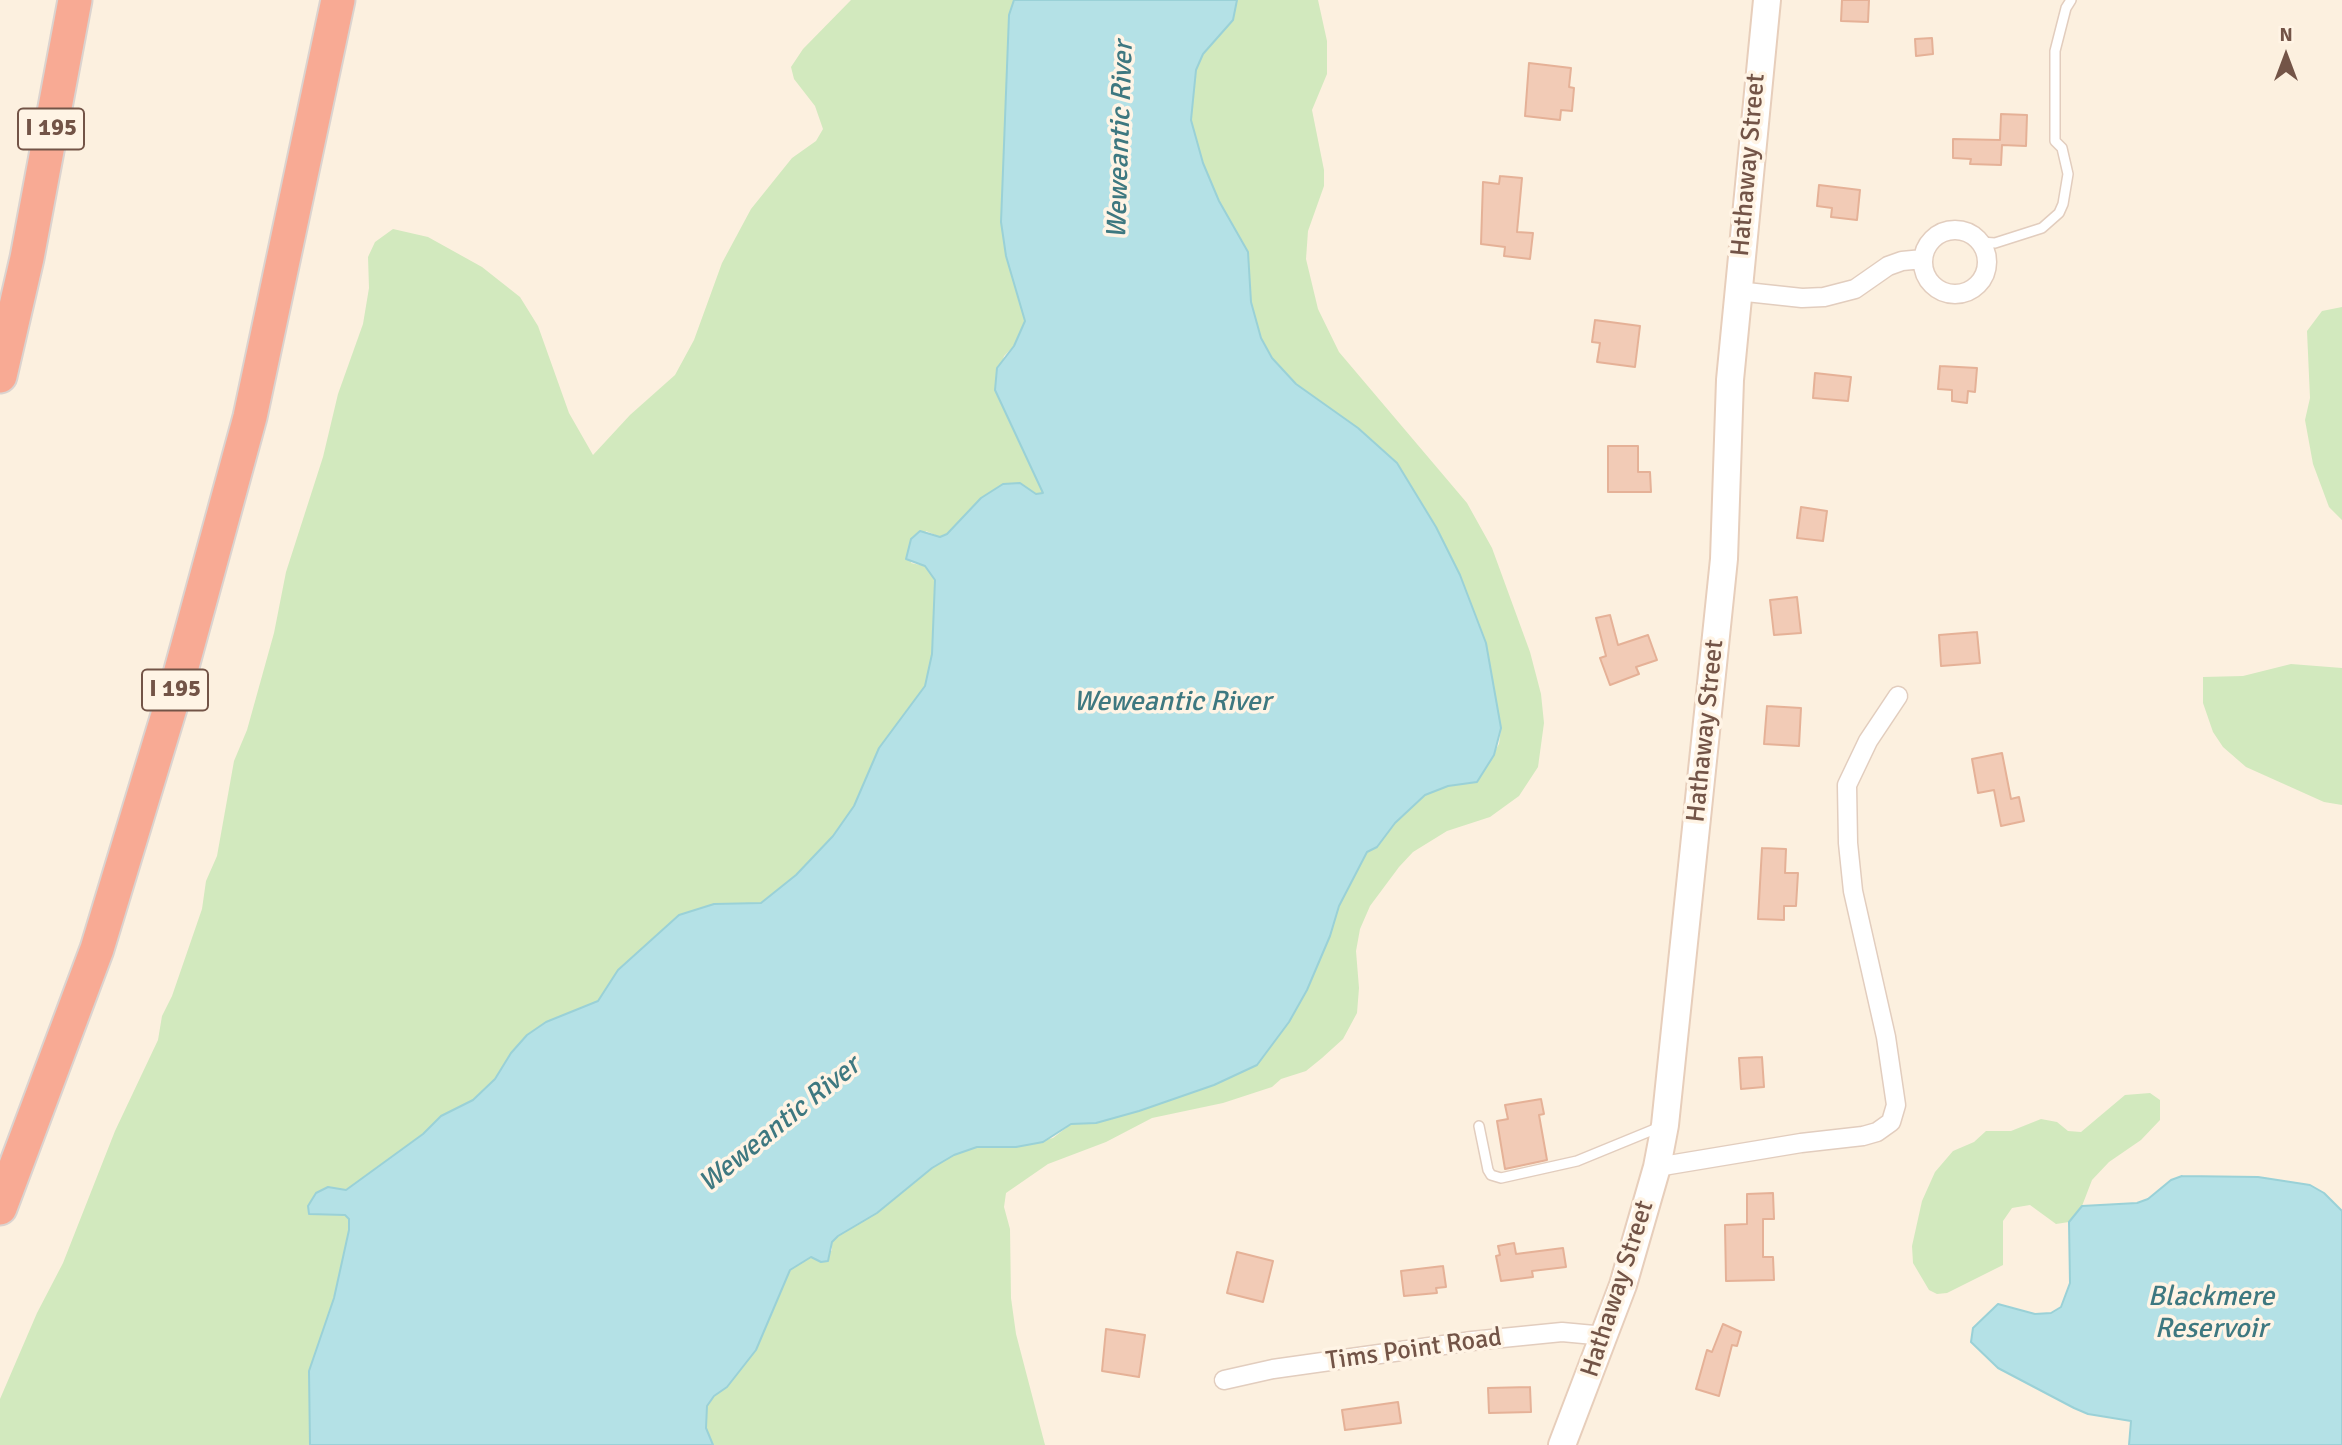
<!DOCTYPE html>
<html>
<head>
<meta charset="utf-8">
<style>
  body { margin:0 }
  #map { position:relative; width:2342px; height:1445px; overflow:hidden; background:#fcf0df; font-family:Signika,sans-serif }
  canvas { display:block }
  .north { position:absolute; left:2251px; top:21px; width:70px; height:70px; -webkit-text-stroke:5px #fff4e5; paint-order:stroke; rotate:0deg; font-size:19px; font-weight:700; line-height:28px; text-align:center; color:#735447 }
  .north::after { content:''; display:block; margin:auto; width:24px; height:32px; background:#735447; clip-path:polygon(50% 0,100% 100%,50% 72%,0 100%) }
</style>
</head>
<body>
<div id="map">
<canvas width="2342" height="1445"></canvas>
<div class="north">N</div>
</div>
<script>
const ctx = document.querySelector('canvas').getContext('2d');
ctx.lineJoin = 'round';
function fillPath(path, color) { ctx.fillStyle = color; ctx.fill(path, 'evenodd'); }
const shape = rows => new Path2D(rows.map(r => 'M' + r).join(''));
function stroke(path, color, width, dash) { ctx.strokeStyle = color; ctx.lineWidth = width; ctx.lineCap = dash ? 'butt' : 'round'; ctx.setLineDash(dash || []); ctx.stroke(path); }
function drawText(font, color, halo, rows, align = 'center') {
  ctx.font = font + ' Signika,sans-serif'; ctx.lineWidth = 7; ctx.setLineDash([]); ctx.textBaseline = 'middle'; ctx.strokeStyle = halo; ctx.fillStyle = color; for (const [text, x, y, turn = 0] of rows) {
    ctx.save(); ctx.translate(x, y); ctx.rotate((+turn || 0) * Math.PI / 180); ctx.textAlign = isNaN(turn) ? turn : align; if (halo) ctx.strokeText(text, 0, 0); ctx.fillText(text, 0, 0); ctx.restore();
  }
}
fillPath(shape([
  [851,0,1014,0,1009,15,1001,222,1006,256,1025,321,1014,346,1004,356,995,390,1043,493,1036,494,1020,483,981,498,947,534,940,537,926,531,911,563,925,566,935,580,932,654,925,686,879,748,854,806,833,836,796,875,761,903,714,904,618,970,598,1001,546,1022,511,1053,495,1079,473,1100,441,1116,423,1134,346,1190,328,1187,349,1219,349,1230,334,1298,309,1371,310,1445,0,1445,0,1399,37,1313,63,1263,115,1131,158,1040,162,1016,172,996,202,909,206,881,217,856,234,761,247,730,274,633,286,572,323,457,338,394,363,324,369,288,368,257,375,242,393,229,428,237,482,267,520,297,538,326,569,413,593,455,630,415,675,375,694,340,722,263,751,209,792,158,816,141,823,129,815,106,794,79,791,67,803,49],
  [1237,0,1318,0,1327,41,1327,74,1312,110,1324,170,1324,186,1308,231,1306,259,1318,309,1339,352,1467,503,1492,548,1530,652,1541,694,1544,723,1538,767,1519,796,1490,817,1447,831,1413,852,1399,867,1370,906,1360,929,1356,951,1359,988,1357,1013,1343,1039,1322,1058,1306,1071,1281,1079,1272,1087,1223,1103,1152,1118,1106,1142,1048,1164,1006,1193,1004,1207,1010,1229,1011,1298,1016,1334,1045,1445,713,1445,706,1428,707,1406,714,1396,727,1387,756,1350,790,1270,811,1257,821,1262,832,1250,832,1242,838,1236,877,1213,932,1168,954,1155,977,1147,1016,1147,1053,1138,1071,1124,1096,1123,1214,1085,1257,1065,1289,1022,1307,990,1330,936,1339,906,1367,852,1377,847,1395,823,1425,795,1448,786,1477,782,1499,744,1501,728,1486,643,1460,575,1436,527,1358,428,1296,384,1272,358,1261,338,1251,302,1248,252,1219,201,1203,163,1191,120,1196,70,1203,54,1233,20],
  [2342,307,2342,520,2329,507,2313,464,2305,420,2310,398,2307,331,2322,311],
  [2291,664,2342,668,2342,805,2324,802,2246,767,2223,747,2213,732,2203,703,2203,677,2243,676],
  [2150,1093,2160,1100,2160,1120,2141,1140,2109,1162,2092,1180,2082,1206,2069,1222,2056,1224,2030,1205,2012,1208,2003,1221,2003,1265,1947,1293,1937,1294,1929,1290,1913,1263,1912,1246,1922,1201,1935,1172,1953,1151,1974,1142,1986,1131,2011,1131,2041,1119,2057,1122,2068,1131,2081,1132,2125,1095]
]), '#d2e9be');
const water = shape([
  [1014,0,1237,0,1233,20,1203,54,1196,70,1191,120,1203,163,1219,201,1248,252,1251,302,1261,338,1272,358,1296,384,1358,428,1397,463,1436,527,1460,575,1486,643,1501,728,1494,755,1477,782,1448,786,1425,795,1395,823,1377,847,1367,852,1339,906,1330,936,1307,990,1289,1022,1257,1065,1214,1085,1139,1111,1096,1123,1071,1124,1043,1142,1016,1147,977,1147,954,1155,932,1168,877,1213,838,1236,832,1242,828,1261,821,1262,811,1257,790,1270,756,1350,727,1387,714,1396,707,1406,706,1428,713,1445,310,1445,309,1371,334,1298,349,1230,349,1219,345,1215,309,1214,308,1206,316,1193,328,1187,346,1190,423,1134,441,1116,473,1100,495,1079,511,1053,527,1035,546,1022,598,1001,618,970,679,915,714,904,761,903,796,875,833,836,854,806,879,748,925,686,932,654,935,580,925,566,906,559,911,539,920,531,940,537,947,534,981,498,1003,484,1020,483,1036,494,1043,493,995,390,997,368,1014,346,1025,321,1006,256,1001,222,1009,15,1014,0],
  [2182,1176,2258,1177,2310,1185,2324,1193,2342,1211,2342,1445,2129,1445,2131,1421,2088,1414,2074,1408,1998,1368,1971,1342,1973,1328,1998,1304,2035,1314,2051,1313,2061,1307,2070,1283,2069,1222,2082,1206,2137,1203,2148,1199,2171,1180,2182,1176]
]);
fillPath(water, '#b4e1e6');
stroke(water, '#9ad1d7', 2);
const building = shape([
  [1842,0,1869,0,1868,22,1841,21,1842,0],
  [1932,38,1933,54,1916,56,1915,39,1932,38],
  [1529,63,1571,68,1569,87,1574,88,1572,111,1561,110,1560,120,1525,116,1529,63],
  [2001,114,2027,115,2026,146,2002,145,2001,165,1970,164,1971,159,1953,158,1953,139,2000,140,2001,114],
  [1500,176,1522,178,1517,232,1533,233,1530,259,1504,256,1505,247,1481,244,1483,182,1499,184,1500,176],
  [1819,185,1860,190,1857,220,1831,217,1832,208,1817,206,1819,185],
  [1595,320,1640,326,1635,367,1597,362,1600,343,1592,342,1595,320],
  [1940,366,1977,368,1975,392,1968,391,1967,403,1952,401,1952,390,1938,389,1940,366],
  [1815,373,1851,377,1848,401,1813,398,1815,373],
  [1608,446,1638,446,1638,472,1650,472,1651,492,1608,492,1608,446],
  [1801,507,1827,511,1823,541,1797,538,1801,507],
  [1797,597,1801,633,1774,635,1770,600,1797,597],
  [1610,615,1618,645,1648,635,1657,660,1636,667,1639,674,1610,685,1600,658,1606,656,1596,618,1610,615],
  [1977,632,1980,663,1941,666,1939,635,1977,632],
  [1767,706,1801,708,1799,746,1764,744,1767,706],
  [2002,753,2011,799,2019,797,2024,821,2001,826,1994,790,1978,793,1972,759,2002,753],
  [1762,848,1786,849,1785,873,1798,873,1796,906,1784,906,1784,920,1758,919,1762,848],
  [1762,1057,1764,1087,1741,1089,1739,1058,1762,1057],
  [1541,1099,1544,1114,1539,1115,1547,1160,1505,1169,1497,1121,1508,1119,1505,1105,1541,1099],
  [1773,1193,1774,1219,1763,1219,1763,1257,1773,1257,1774,1280,1726,1281,1725,1225,1747,1224,1747,1194,1773,1193],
  [1514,1243,1516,1254,1563,1248,1566,1267,1532,1271,1533,1277,1501,1281,1496,1256,1500,1255,1498,1246,1514,1243],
  [1237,1252,1273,1261,1263,1302,1227,1293,1237,1252],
  [1443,1266,1446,1287,1436,1288,1437,1293,1404,1296,1401,1271,1443,1266],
  [1723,1324,1741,1332,1737,1346,1732,1345,1719,1396,1696,1389,1707,1350,1712,1352,1723,1324],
  [1106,1329,1145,1335,1139,1377,1102,1371,1106,1329],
  [1530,1387,1531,1412,1489,1413,1488,1388,1530,1387],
  [1398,1402,1401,1423,1345,1430,1342,1410,1398,1402]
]);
fillPath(building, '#f2cbb6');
stroke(building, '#e5b197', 2);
const lane = shape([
  [1980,242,1995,243,2042,228,2059,213,2063,204,2068,174,2062,148,2055,141,2055,51,2066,8,2071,0],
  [1479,1126,1488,1170,1491,1175,1501,1178,1577,1161,1660,1127]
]);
const street = shape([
  '1923 262a32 32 0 1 1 64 0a32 32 0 1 1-64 0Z',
  [1737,291,1802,298,1824,297,1855,289,1888,266,1902,261,1923,259],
  [1657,1167,1801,1143,1863,1136,1877,1132,1891,1122,1896,1105,1886,1037,1853,891,1848,843,1847,785,1868,741,1898,696],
  [1224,1380,1273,1369,1472,1341,1562,1332,1605,1336]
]);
const secondary = shape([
  [1562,1445,1623,1285,1657,1167,1665,1125,1724,559,1730,380,1767,0]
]);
const highway = shape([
  [0,376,27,258,75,0],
  [0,1208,97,949,177,685,250,417,338,0]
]);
stroke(lane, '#e2cdbe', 12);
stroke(street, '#e2cdbe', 21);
stroke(secondary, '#e7cebb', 30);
stroke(highway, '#dbd3cf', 37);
stroke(lane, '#fff', 9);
stroke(street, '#fff', 18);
stroke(secondary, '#fff', 26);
stroke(highway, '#f8aa94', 33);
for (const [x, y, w] of [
  [51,129,66],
  [175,690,66]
]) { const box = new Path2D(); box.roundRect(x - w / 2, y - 20.5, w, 41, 5); ctx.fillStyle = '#fff4e5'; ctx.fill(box); stroke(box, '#735447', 2); }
drawText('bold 24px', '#735447', null, [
  ["I 195",51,129],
  ["I 195",175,690]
]);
drawText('26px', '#735447', '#fff4e5', [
  ["Hathaway Street",1749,165,-85],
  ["Hathaway Street",1706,731,-84],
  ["Hathaway Street",1618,1289,-72],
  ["Tims Point Road",1414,1350,-8]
]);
drawText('italic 28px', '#3e7880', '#fff4e5', [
  ["Weweantic River",1121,140,-88],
  ["Weweantic River",1172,703],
  ["Weweantic River",780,1125,-39],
  ["Blackmere",2211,1298],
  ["Reservoir",2211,1330]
]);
</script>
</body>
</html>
